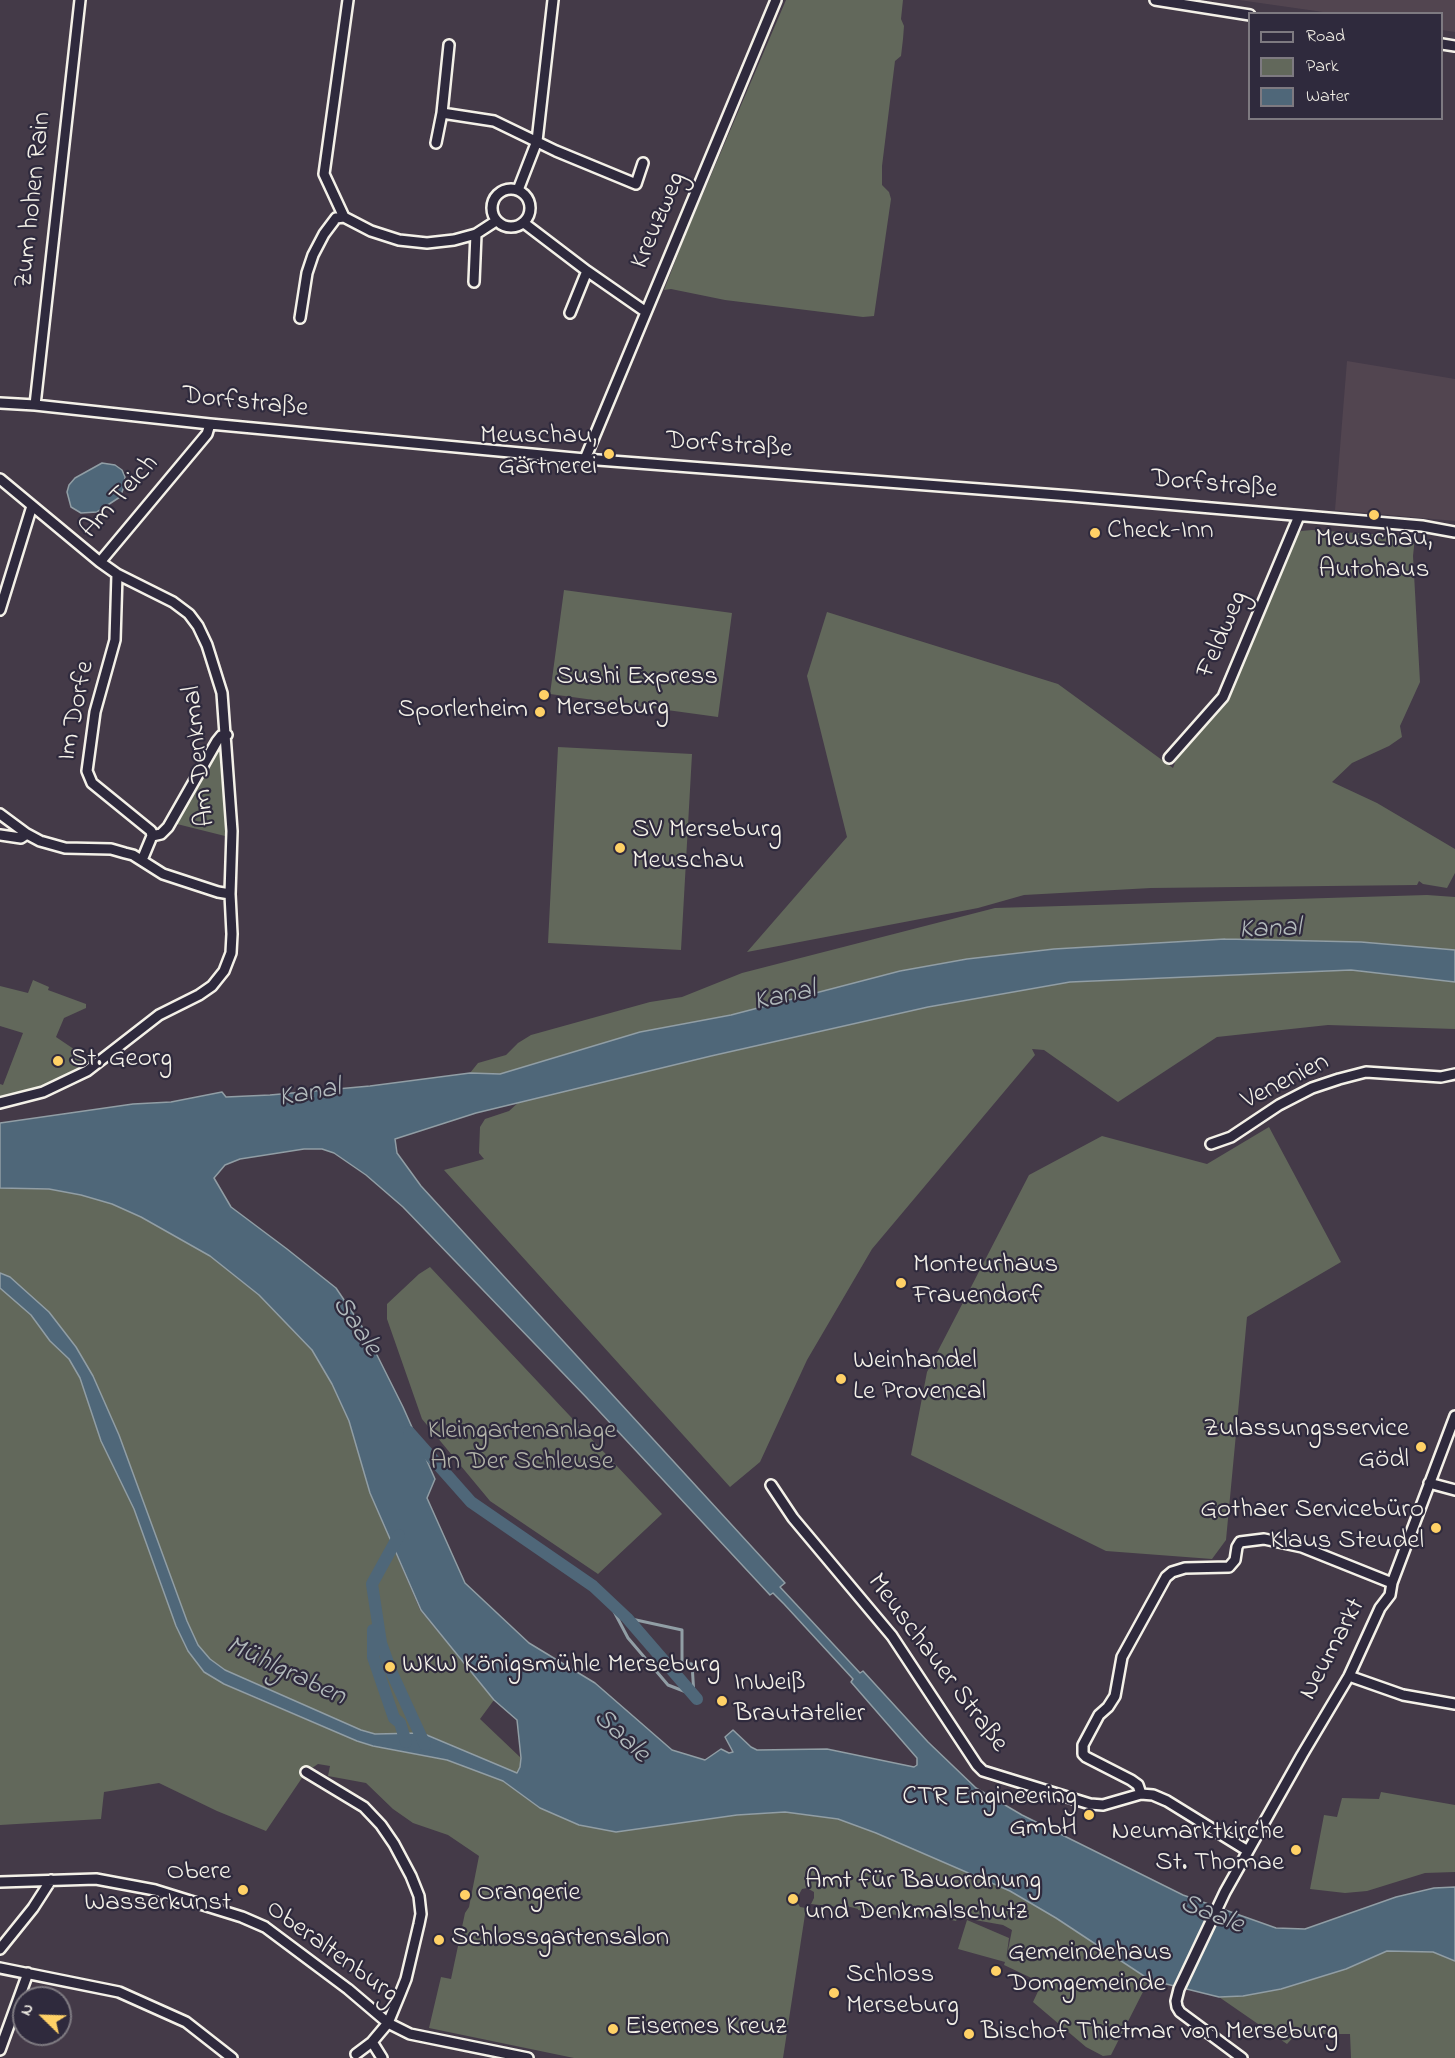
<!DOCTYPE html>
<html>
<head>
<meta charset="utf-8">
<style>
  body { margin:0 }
  #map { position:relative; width:1455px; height:2058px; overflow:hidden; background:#443a48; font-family:"Indie Flower",sans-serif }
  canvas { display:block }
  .legend { position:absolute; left:1248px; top:12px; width:195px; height:108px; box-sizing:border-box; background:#2f2a3d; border:2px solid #7e7a81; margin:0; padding:8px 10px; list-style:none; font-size:18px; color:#f4f1e8 }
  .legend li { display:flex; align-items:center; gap:12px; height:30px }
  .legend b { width:30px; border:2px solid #7e7a81 }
  .north { position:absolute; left:12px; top:1986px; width:60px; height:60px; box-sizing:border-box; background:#2f2a3d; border:2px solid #7e7a81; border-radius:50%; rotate:293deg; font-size:16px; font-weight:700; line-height:24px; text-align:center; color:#f4f1e8 }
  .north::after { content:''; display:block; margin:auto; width:21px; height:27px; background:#ffd166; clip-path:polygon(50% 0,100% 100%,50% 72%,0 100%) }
</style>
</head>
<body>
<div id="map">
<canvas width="1455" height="2058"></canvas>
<ul class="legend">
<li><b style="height:8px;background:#2f2a3d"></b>Road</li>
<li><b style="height:16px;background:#62685b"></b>Park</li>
<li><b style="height:16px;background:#4f6779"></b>Water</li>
</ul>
<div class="north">N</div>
</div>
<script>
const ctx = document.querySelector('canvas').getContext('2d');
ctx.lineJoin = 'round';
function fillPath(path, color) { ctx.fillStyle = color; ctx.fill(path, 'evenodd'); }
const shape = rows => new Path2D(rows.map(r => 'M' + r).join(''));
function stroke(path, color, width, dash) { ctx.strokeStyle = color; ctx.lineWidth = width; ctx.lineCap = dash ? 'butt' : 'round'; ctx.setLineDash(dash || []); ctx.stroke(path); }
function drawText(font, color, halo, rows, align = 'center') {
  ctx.font = font + ' "Indie Flower",sans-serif'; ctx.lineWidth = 4.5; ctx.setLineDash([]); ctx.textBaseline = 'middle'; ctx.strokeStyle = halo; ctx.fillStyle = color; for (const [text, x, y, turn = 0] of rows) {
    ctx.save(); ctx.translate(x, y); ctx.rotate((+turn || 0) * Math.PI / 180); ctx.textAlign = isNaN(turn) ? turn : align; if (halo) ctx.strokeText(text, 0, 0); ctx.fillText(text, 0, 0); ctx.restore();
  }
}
fillPath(shape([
  [1239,0,1455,0,1455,32,1442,30,1442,14,1330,13],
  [1347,361,1455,379,1455,521,1335,510]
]), '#524550');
fillPath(shape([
  [786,0,903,0,901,19,904,26,903,39,901,56,895,61,882,166,882,185,889,192,891,199,874,316,863,317,725,300,671,289,664,290,685,236],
  [1312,530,1415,537,1413,556,1420,682,1400,726,1402,737,1389,746,1352,763,1332,782,1377,803,1455,849,1455,873,1447,888,1423,884,1419,881,1417,885,1151,888,1024,895,978,908,747,952,847,837,807,676,827,612,1058,684,1173,768,1177,757,1224,703,1295,538,1301,531],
  [564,590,732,613,718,717,550,694],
  [220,747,229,837,177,824],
  [558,747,692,754,681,950,548,943],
  [1427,895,1455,897,1455,950,1361,942,1225,939,1054,949,967,959,900,971,731,1015,640,1032,500,1074,470,1073,478,1063,506,1055,518,1043,531,1035,650,1002,682,997,742,973,995,908],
  [1351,970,1455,982,1455,1029,1328,1025,1217,1037,1118,1102,1044,1050,1032,1049,1035,1055,872,1249,807,1360,760,1462,730,1487,444,1170,484,1159,479,1153,480,1127,485,1119,509,1111,519,1102,711,1056,928,1007,1070,982],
  [33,980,49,987,48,990,86,1004,86,1008,64,1018,56,1037,93,1062,54,1085,0,1100,0,1084,3,1085,23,1033,0,1026,0,986,28,993],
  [1269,1127,1341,1262,1247,1317,1226,1540,1212,1559,1106,1551,911,1455,927,1372,1029,1175,1102,1136,1207,1164],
  [16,1187,49,1189,81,1195,112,1204,141,1217,210,1256,259,1295,312,1350,332,1384,349,1421,370,1493,420,1610,494,1700,480,1719,521,1758,520,1767,517,1773,423,1733,375,1734,361,1730,225,1670,210,1659,198,1645,187,1621,119,1435,93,1376,10,1277,0,1273,0,1188],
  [430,1267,662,1514,598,1574,490,1501,422,1419,387,1319,387,1304,419,1274],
  [0,1288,31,1315,50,1341,69,1359,80,1378,101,1441,134,1509,176,1626,188,1651,204,1672,224,1684,255,1698,357,1741,373,1746,447,1760,503,1781,540,1808,737,1815,785,1812,838,1819,876,1833,1010,1891,1056,1918,1149,1980,1111,2055,1103,2056,1086,2047,1033,2002,1042,1983,1004,1965,1005,1962,958,1949,967,1920,1009,1938,1006,1960,1012,1930,1003,1925,958,1917,956,1921,929,1915,927,1918,913,1917,912,1910,900,1909,897,1915,858,1910,858,1909,839,1904,838,1907,811,1904,814,1898,814,1892,807,1888,802,1889,796,1900,800,1907,806,1908,783,2058,574,2058,429,2028,441,1977,451,1979,465,1913,469,1907,479,1856,448,1835,413,1823,393,1809,366,1783,328,1776,330,1766,318,1764,306,1772,266,1831,217,1811,159,1783,104,1792,101,1819,0,1825],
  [1381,1792,1455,1805,1455,1872,1425,1873,1367,1891,1345,1893,1310,1889,1324,1815,1337,1817,1342,1798,1379,1799],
  [1387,1951,1433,1952,1455,1961,1455,2058,1351,2058,1350,2034,1316,2034,1298,2032,1287,2044,1219,1997,1243,1996,1281,1989,1345,1969]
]), '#62685b');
const water = shape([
  [102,463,115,465,122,470,125,477,124,487,120,497,97,512,81,513,71,507,67,492,69,485,75,478,102,463],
  [1225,939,1361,942,1455,950,1455,982,1351,970,1070,982,928,1007,711,1056,476,1113,395,1139,397,1153,421,1186,785,1583,780,1587,860,1673,863,1671,928,1742,976,1788,1022,1815,1183,1895,1276,1928,1305,1929,1396,1897,1434,1888,1455,1887,1455,1961,1433,1952,1387,1951,1346,1969,1281,1989,1243,1996,1219,1997,1150,1980,1056,1918,1010,1891,876,1833,838,1819,785,1812,737,1815,616,1832,579,1825,540,1808,503,1781,447,1760,373,1746,357,1741,224,1684,204,1672,188,1651,176,1626,134,1509,101,1441,80,1378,69,1359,50,1341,31,1315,0,1288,0,1273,10,1277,49,1312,76,1347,93,1376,119,1435,187,1621,198,1645,210,1659,225,1670,361,1730,375,1734,422,1733,517,1773,520,1767,521,1758,517,1720,494,1700,421,1610,370,1493,349,1421,332,1384,312,1350,259,1295,210,1256,141,1217,112,1204,81,1195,49,1189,0,1188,0,1123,133,1104,171,1102,222,1092,226,1097,270,1095,370,1086,470,1073,500,1074,640,1032,731,1015,900,971,967,959,1054,949,1225,939],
  [304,1149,322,1149,334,1153,366,1175,403,1207,586,1397,770,1595,773,1593,784,1604,853,1679,851,1682,917,1758,917,1765,914,1767,827,1749,757,1750,751,1747,733,1730,725,1737,733,1752,729,1753,721,1749,705,1760,672,1750,595,1683,529,1643,465,1583,427,1498,435,1479,403,1407,365,1331,336,1288,287,1249,231,1207,214,1178,225,1165,240,1159,304,1149]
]);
fillPath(water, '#4f6779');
stroke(water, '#919ea5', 1.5);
stroke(shape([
  [609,1602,628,1638,668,1685,694,1695,692,1664,682,1663,682,1630,627,1618]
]), '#919ea5', 3);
stroke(shape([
  [409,1432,471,1502,593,1586,627,1618,697,1699],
  [399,1535,372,1584,381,1643,391,1671,425,1745],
  [373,1630,373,1657,394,1718,400,1723,406,1742]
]), '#4f6779', 12);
const minor = shape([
  [1155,0,1250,15],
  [1442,44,1455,46],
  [449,45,442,113,494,121,556,151,636,184,643,163],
  [436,143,442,113],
  '492 208a19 19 0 1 1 38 0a19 19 0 1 1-38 0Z',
  [518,190,537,141,553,0],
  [344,217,324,174,348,0],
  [524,223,587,271,646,312],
  [474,282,476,234],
  [570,313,587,271],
  [300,318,307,273,313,255,324,234,336,218,344,217,371,231,399,240,427,243,454,240,476,234,496,221],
  [0,403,35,405,210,424,585,459,1071,496,1422,526,1455,532],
  [35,405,80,0],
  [585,459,776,0],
  [0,479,100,562,117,574,173,602,189,614,198,626,207,645,222,693,232,831,230,894,232,934,231,953,224,971,212,986,199,995,159,1015,87,1071,43,1092,0,1103],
  [100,562,207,434,210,424],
  [117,574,115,640,95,712,87,771,92,783,151,831,152,836,142,860],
  [0,610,32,506],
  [1169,758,1223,697,1299,516],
  [0,814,27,834],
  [0,835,21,838,27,834,40,841,65,848,111,849,125,853,133,855,163,874,218,892,230,894],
  [152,836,161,834,168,827,217,741,221,736,227,735],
  [1211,1144,1231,1137,1279,1105,1312,1088,1339,1079,1366,1072,1441,1077,1455,1074],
  [1429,1483,1455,1490],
  [771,1485,793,1518,892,1636,977,1765,983,1771,1090,1804,1103,1805,1141,1794,1153,1795,1167,1801,1248,1851],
  [1349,1676,1403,1695,1455,1704],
  [306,1772,364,1807,381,1825,394,1844,411,1876,419,1896,421,1914,419,1924,406,1979,400,1994,388,2023,372,2042,356,2054],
  [1141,1794,1138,1785,1131,1780,1086,1757,1083,1754,1083,1745,1099,1715,1108,1707,1115,1696,1122,1657,1166,1577,1172,1572,1185,1568,1229,1567,1235,1560,1237,1547,1240,1542,1264,1539,1302,1547,1392,1583],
  [0,1882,96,1879,155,1890,242,1917,265,1927,348,1989,388,2023,410,2034,528,2058],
  [0,1949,33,1908,51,1880],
  [0,1968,119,1992,186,2022,232,2058],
  [372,2042,382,2058],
  [0,2050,28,1973],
  [1242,2058,1180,2012,1177,2007,1176,2001,1179,1989,1225,1892,1302,1755,1349,1676,1380,1608,1390,1595,1392,1583,1455,1416]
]);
stroke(minor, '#f4f1e8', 14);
stroke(minor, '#2f2a3d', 9);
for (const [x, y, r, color] of [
  [609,454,6,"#ffd166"],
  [1374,515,6,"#ffd166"],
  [1095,533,6,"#ffd166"],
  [544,695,6,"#ffd166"],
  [540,712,6,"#ffd166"],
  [620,848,6,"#ffd166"],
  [58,1061,6,"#ffd166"],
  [901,1283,6,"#ffd166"],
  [841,1379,6,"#ffd166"],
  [1421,1447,6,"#ffd166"],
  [1436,1528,6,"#ffd166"],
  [390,1667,6,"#ffd166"],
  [722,1701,6,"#ffd166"],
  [1089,1815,6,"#ffd166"],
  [1296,1850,6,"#ffd166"],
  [243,1890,6,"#ffd166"],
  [465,1895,6,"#ffd166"],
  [793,1899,6,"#ffd166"],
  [439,1940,6,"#ffd166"],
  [996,1971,6,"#ffd166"],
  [834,1993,6,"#ffd166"],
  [613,2029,6,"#ffd166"],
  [969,2034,6,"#ffd166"]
]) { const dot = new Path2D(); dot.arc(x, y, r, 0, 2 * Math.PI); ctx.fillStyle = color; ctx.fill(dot); stroke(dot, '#2f2a3d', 2); }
drawText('27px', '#f4f1e8', '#2f2a3d', [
  ["Zum hohen Rain",35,200,-84],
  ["Kreuzweg",660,221,-67],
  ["Dorfstraße",245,404,6],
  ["Dorfstraße",729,447,4],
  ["Dorfstraße",1214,486,5],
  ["Am Teich",121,498,-48],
  ["Feldweg",1224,635,-67],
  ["Im Dorfe",78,711,-79],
  ["Am Denkmal",201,756,-96],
  ["Venenien",1286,1083,-27],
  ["Neumarkt",1334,1650,-62],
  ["Meuschauer Straße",936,1664,53],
  ["Oberaltenburg",331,1953,36]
]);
drawText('27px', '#f4f1e8', '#2f2a3d', [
  ["Meuschau,",597,438,"right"],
  ["Gärtnerei",597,469,"right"],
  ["Check-Inn",1107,533],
  ["Meuschau,",1374,541,"center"],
  ["Autohaus",1374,572,"center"],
  ["Sushi Express",556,679],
  ["Merseburg",556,710],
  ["Sporlerheim",528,712,"right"],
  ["SV Merseburg",632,832],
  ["Meuschau",632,863],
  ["St. Georg",70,1061],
  ["Monteurhaus",913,1267],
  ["Frauendorf",913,1298],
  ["Weinhandel",853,1363],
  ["Le Provencal",853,1394],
  ["Zulassungsservice",1409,1431,"right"],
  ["Gödl",1409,1462,"right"],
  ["Gothaer Servicebüro",1424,1512,"right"],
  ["Klaus Steudel",1424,1543,"right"],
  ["WKW Königsmühle Merseburg",402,1667],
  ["InWeiß",734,1685],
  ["Brautatelier",734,1716],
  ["CTR Engineering",1077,1799,"right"],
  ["GmbH",1077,1830,"right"],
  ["Neumarktkirche",1284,1834,"right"],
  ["St. Thomae",1284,1865,"right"],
  ["Obere",231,1874,"right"],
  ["Wasserkunst",231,1905,"right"],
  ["Amt für Bauordnung",805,1883],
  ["und Denkmalschutz",805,1914],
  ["Orangerie",477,1895],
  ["Schlossgartensalon",451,1940],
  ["Gemeindehaus",1008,1955],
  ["Domgemeinde",1008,1986],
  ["Schloss",846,1977],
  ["Merseburg",846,2008],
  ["Eisernes Kreuz",625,2029],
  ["Bischof Thietmar von Merseburg",981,2034]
], 'left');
drawText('27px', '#b2b3a9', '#2f2a3d', [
  ["Kleingartenanlage",522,1433],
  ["An Der Schleuse",522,1464]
]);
drawText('italic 28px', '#b2babc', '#2f2a3d', [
  ["Kanal",1270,931,-2],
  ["Kanal",785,998,-12],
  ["Kanal",310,1095,-10],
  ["Saale",355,1327,56],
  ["Mühlgraben",285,1673,25],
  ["Saale",620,1737,43],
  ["Saale",1211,1916,22]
]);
</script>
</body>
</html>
